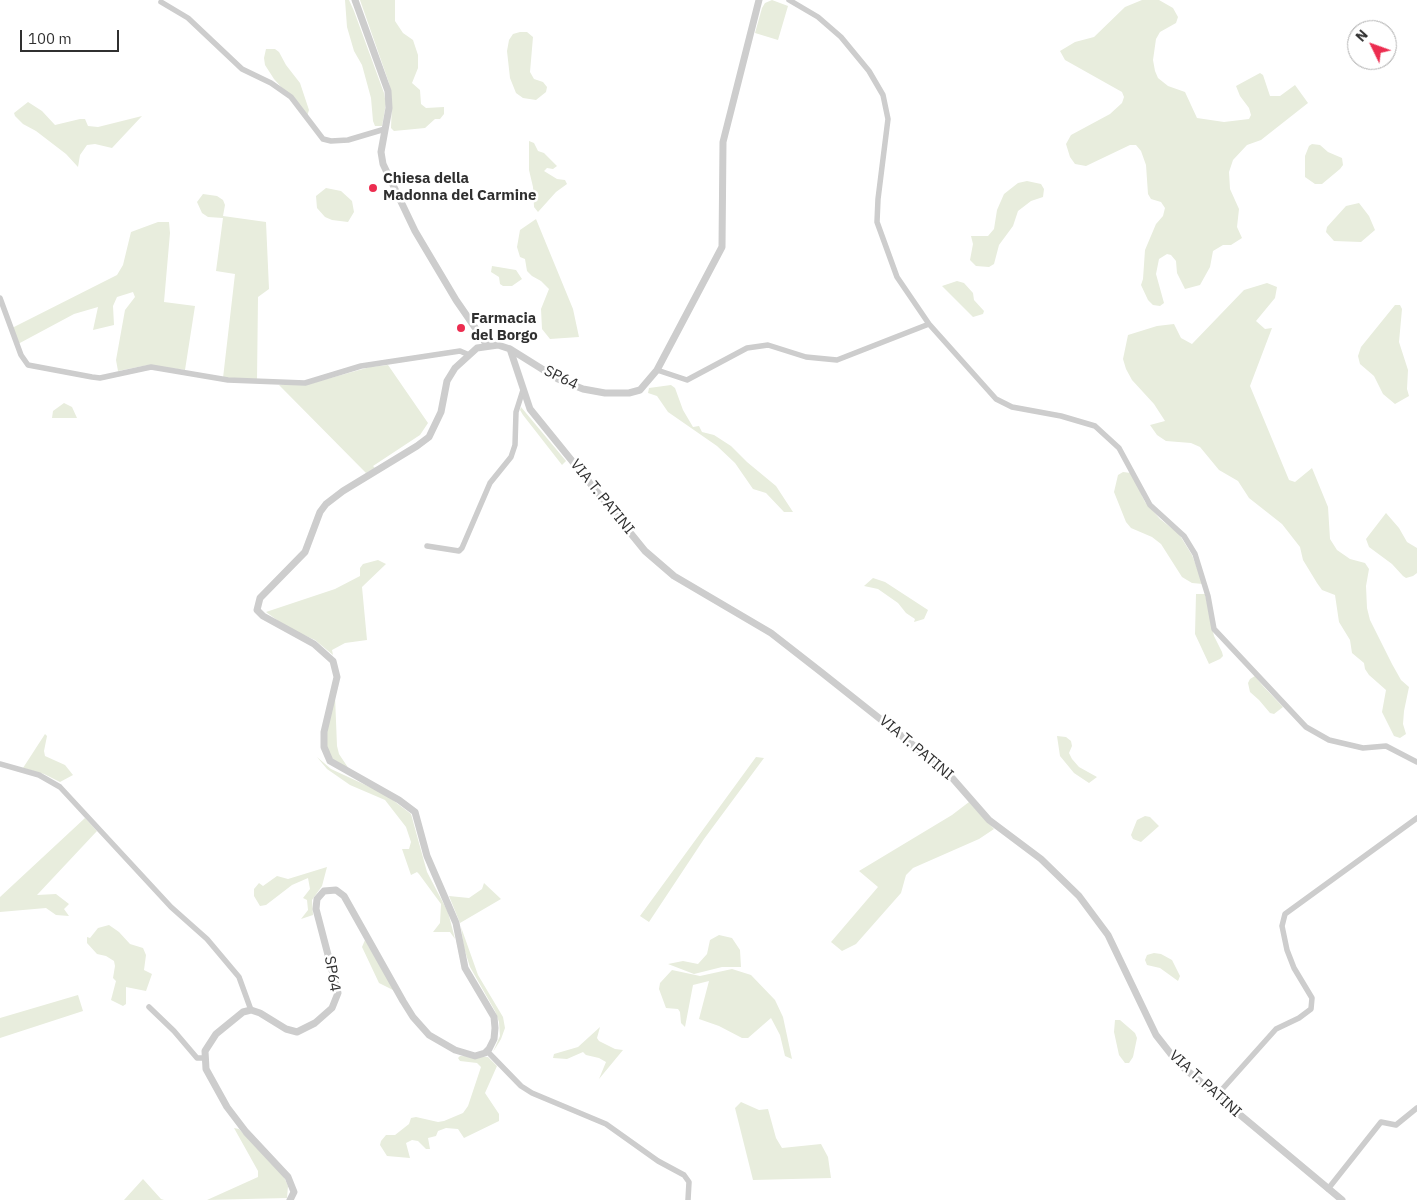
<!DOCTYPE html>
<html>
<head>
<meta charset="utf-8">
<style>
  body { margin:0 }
  #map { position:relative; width:1417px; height:1200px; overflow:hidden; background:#fff; font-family:"IBM Plex Sans",sans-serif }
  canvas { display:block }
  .north { position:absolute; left:1347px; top:20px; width:50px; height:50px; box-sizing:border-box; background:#fff; border:1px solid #acacac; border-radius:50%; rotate:312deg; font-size:14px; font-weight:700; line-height:20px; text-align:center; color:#303030 }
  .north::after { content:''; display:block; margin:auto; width:18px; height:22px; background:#ec2d50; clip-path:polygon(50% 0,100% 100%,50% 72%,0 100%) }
  .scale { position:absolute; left:20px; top:30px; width:99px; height:22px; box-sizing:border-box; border:2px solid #303030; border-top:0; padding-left:6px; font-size:15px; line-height:18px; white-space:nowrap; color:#303030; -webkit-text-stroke:4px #fff; paint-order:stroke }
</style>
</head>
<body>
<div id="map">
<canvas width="1417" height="1200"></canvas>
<div class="north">N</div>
<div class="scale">100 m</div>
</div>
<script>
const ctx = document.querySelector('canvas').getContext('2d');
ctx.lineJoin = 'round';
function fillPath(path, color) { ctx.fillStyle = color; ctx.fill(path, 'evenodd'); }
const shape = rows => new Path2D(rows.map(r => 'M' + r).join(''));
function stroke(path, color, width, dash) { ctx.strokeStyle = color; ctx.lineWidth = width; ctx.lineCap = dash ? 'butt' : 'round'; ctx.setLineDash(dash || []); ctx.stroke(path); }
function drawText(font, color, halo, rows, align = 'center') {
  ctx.font = font + ' "IBM Plex Sans",sans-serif'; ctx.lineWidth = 5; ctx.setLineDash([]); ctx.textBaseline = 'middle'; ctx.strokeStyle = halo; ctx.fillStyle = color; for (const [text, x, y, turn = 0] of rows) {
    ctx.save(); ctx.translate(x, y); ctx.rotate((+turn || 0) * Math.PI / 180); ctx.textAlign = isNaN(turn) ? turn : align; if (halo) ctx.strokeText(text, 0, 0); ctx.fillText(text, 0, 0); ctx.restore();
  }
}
fillPath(shape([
  [345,0,349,0,354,11,384,93,386,104,382,126,375,126,373,121,371,98,362,65,354,51,347,27],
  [360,0,395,0,395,21,403,33,413,40,418,55,418,68,412,83,420,90,421,104,426,108,444,107,444,114,440,119,435,119,425,128,394,131,391,128,392,103,389,83],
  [772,0,788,6,778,40,755,33,762,8,765,3],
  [1142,0,1159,0,1173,8,1178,17,1176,23,1160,32,1156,39,1153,60,1155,71,1158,78,1168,86,1185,92,1197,118,1224,122,1249,119,1251,115,1249,108,1240,96,1236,86,1260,73,1263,75,1270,96,1280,96,1295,85,1308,103,1261,140,1247,145,1233,160,1229,172,1230,189,1239,209,1237,227,1242,238,1231,245,1223,245,1213,251,1210,267,1200,285,1185,289,1177,273,1176,261,1171,255,1167,254,1159,259,1156,274,1164,303,1160,306,1153,305,1148,300,1141,285,1143,279,1145,250,1156,224,1163,216,1165,208,1161,202,1151,199,1148,194,1146,165,1141,151,1136,145,1130,145,1086,166,1075,164,1070,157,1066,144,1071,135,1110,114,1122,103,1124,97,1122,92,1065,60,1060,51,1075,42,1094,37,1125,7],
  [520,32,527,32,533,37,530,72,534,79,543,82,547,87,546,92,536,100,523,98,516,93,510,78,507,51,509,40,513,34],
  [266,49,275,49,279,52,286,65,300,83,309,110,307,116,274,79,265,65,264,58],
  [28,102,42,111,55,125,80,119,85,119,88,126,98,127,142,116,112,148,95,144,87,145,80,155,78,167,66,154,36,131,23,124,15,116,14,113],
  [529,141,534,143,538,151,544,153,557,166,553,169,547,168,544,171,557,179,565,180,567,184,556,192,538,212,534,207,533,187,529,170],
  [1312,144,1320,145,1328,152,1342,158,1343,165,1340,169,1322,184,1315,184,1305,177,1305,156,1309,146],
  [1027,181,1041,184,1044,189,1043,197,1031,201,1018,211,1013,226,999,245,994,264,989,267,976,266,970,260,973,244,971,236,988,236,994,229,997,210,1004,194,1018,183],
  [326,188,341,191,352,201,354,212,348,222,332,220,325,217,317,208,316,196],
  [203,194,217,196,223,200,225,205,223,216,266,222,269,289,258,297,257,380,223,378,235,274,216,271,223,218,208,217,202,213,197,202],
  [1359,203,1369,216,1375,230,1361,242,1334,241,1326,232,1327,227,1346,206],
  [536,219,573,309,579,337,550,339,542,329,541,309,549,289,541,281,532,276,527,271,525,259,520,257,517,247,520,230],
  [158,222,169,222,170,233,164,302,195,306,185,370,148,365,118,371,116,360,125,310,135,297,133,292,117,297,113,306,114,325,93,330,98,307,74,314,18,344,12,328,117,275,123,265,131,232],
  [492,266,516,270,522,279,512,286,503,286,500,284,499,277,491,272],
  [957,281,964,283,973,293,974,300,984,311,983,314,973,317,942,286],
  [1267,283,1277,287,1275,298,1256,321,1265,329,1272,328,1250,386,1289,480,1295,482,1312,468,1328,507,1330,539,1337,550,1350,559,1365,563,1369,569,1366,586,1367,608,1370,620,1392,664,1401,680,1409,687,1404,711,1403,724,1406,734,1400,738,1394,736,1382,712,1386,690,1369,675,1365,669,1364,663,1352,653,1350,640,1339,622,1335,595,1322,590,1317,583,1303,560,1300,547,1282,524,1249,498,1238,481,1219,470,1200,447,1191,443,1166,441,1157,435,1150,425,1165,421,1154,404,1132,380,1126,369,1123,359,1128,335,1157,326,1174,324,1181,338,1192,344,1244,290],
  [1395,305,1400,305,1402,309,1399,342,1408,370,1407,389,1409,396,1395,404,1383,394,1374,376,1360,364,1358,356,1361,347],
  [388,365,428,423,420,435,373,466,375,468,366,473,279,385,316,382,370,367],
  [671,385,675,388,683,410,693,427,699,426,702,432,714,435,731,446,747,462,776,486,793,512,784,512,766,493,753,489,735,463,717,446,668,412,657,396,648,393,649,388],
  [64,403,72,407,77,418,52,418,53,411],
  [521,407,566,461,562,465,523,415,520,410],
  [1123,472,1131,473,1145,502,1160,519,1179,534,1192,555,1203,584,1192,583,1182,577,1161,544,1152,537,1131,528,1126,522,1114,492,1118,475],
  [1386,513,1399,528,1407,542,1417,548,1417,573,1413,576,1406,578,1403,576,1392,564,1369,547,1366,539],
  [378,560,386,564,362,587,367,640,345,643,332,650,333,655,315,640,288,628,266,612,335,589,360,576,360,568,363,564],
  [873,578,885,582,928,610,924,619,914,622,915,619,906,613,898,603,878,589,864,586],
  [1196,594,1205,594,1214,636,1222,652,1223,656,1220,659,1209,664,1195,634],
  [1255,676,1263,686,1283,707,1274,714,1270,713,1259,700,1250,692,1248,683,1250,679],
  [335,696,337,746,339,754,349,769,331,758,326,748,328,720],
  [45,734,47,736,44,751,45,756,65,765,73,775,60,782,44,774,23,768],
  [1057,736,1066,737,1071,741,1072,746,1069,753,1072,759,1079,767,1097,777,1089,783,1074,773,1060,756],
  [317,757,331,769,385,794,411,814,427,872,448,912,455,939,450,932,433,932,440,923,441,904,419,874,417,872,411,875,402,849,409,849,411,842,406,827,385,800,350,785,327,769],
  [756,757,764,758,704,839,649,922,640,916],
  [969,802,994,829,979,839,913,868,906,875,901,893,856,944,842,951,831,942,878,887,859,871,952,815],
  [1145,816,1150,817,1159,826,1141,842,1133,839,1131,835,1137,820],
  [85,818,97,831,37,895,56,894,69,904,64,909,69,916,56,915,46,908,0,912,0,897],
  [327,867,322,886,312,900,313,915,301,919,308,910,307,900,303,898,310,889,308,878,292,885,266,905,260,906,254,896,254,889,259,883,263,886,277,876,288,879],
  [484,883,501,899,460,923,449,896,469,898,482,889],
  [109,925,119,932,130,944,143,948,146,955,144,970,152,974,146,991,126,987,126,1004,123,1006,111,1000,116,981,113,978,115,966,114,961,106,956,97,954,87,943,87,937,90,938,98,928],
  [461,927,478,975,503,1017,505,1028,501,1039,493,1052,500,1036,499,1022,495,1011,470,967,464,948],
  [719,935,732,938,740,950,741,967,722,967,694,974,668,964,683,961,698,964,707,954,710,940],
  [365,940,395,991,379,983,362,947],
  [1154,953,1161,954,1172,960,1180,976,1178,981,1160,968,1147,965,1145,960,1147,955],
  [732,969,751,975,775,1000,783,1017,792,1059,785,1056,780,1035,771,1018,748,1038,742,1038,719,1026,699,1019,709,981,693,985,685,1027,681,1023,680,1012,678,1009,666,1008,659,989,660,983,672,970,700,976],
  [78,995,83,1011,0,1038,0,1018],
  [1115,1020,1120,1020,1135,1033,1137,1038,1133,1057,1129,1063,1125,1063,1119,1055,1114,1032],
  [600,1027,597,1038,599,1041,615,1049,623,1050,599,1079,606,1062,599,1058,586,1055,583,1052,567,1059,553,1058,554,1054,578,1047],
  [460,1056,488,1057,497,1066,485,1093,499,1114,499,1121,464,1138,458,1129,446,1128,438,1131,436,1136,428,1138,430,1149,426,1149,418,1141,412,1140,406,1143,410,1158,387,1156,380,1145,381,1141,386,1135,395,1135,409,1124,411,1118,416,1117,438,1122,444,1121,463,1113,468,1106,481,1067,477,1063,460,1061,458,1058],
  [741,1102,759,1110,768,1109,776,1138,782,1148,821,1144,828,1157,831,1178,753,1180,735,1108],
  [234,1128,239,1129,283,1175,288,1186,287,1198,207,1200,258,1177,258,1171],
  [143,1179,161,1199,164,1200,124,1200]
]), '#e8eddd');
stroke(shape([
  [789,0,818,17,841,37,869,71,883,95,888,119,878,199,877,222,897,277,929,324,996,399,1012,407,1061,416,1095,426,1119,448,1150,505,1184,536,1195,554,1208,596,1214,629,1306,727,1329,740,1363,748,1386,746,1417,762],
  [161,2,188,18,242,69,271,83,291,97,323,139,331,141,348,140,385,129],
  [0,298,21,355,28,365,92,377,100,378,151,367,228,380,305,383,361,366,460,351,467,354],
  [657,370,687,380,747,348,768,345,806,357,837,360,929,324],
  [427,546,459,551,462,548,490,483,511,457,515,445,516,412,523,390],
  [0,764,39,775,60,787,171,907,207,939,239,977,251,1010],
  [149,1007,174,1031,197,1058,204,1058],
  [487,1051,521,1086,532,1093,606,1124,658,1161,684,1175,689,1182,688,1200],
  [1217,1095,1276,1029,1299,1018,1311,1009,1312,998,1294,968,1287,950,1282,926,1285,914,1417,818],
  [1328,1189,1381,1122,1396,1125,1417,1108]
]), '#cdcdcd', 5.5);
stroke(shape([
  [355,0,388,91,389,108,381,152,383,164,415,231,456,300,487,345],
  [510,349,530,409,645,551,674,576,771,633,821,672,947,772,989,820,1041,859,1079,896,1108,935,1156,1035,1178,1063,1342,1200],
  [290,1200,294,1192,288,1177,246,1132,227,1107,206,1069,205,1051,216,1034,243,1012,251,1010,260,1013,286,1029,297,1032,315,1023,332,1008,338,993,316,909,317,899,324,891,336,890,344,896,403,1001,413,1017,429,1035,455,1050,475,1056,485,1053,489,1049,494,1039,495,1028,494,1017,465,968,456,923,427,856,415,812,399,800,330,761,324,747,324,732,337,677,333,661,314,644,263,616,257,610,260,598,305,552,320,512,326,504,343,491,417,446,429,437,441,412,447,381,455,368,477,348,498,345,510,349,558,379,583,389,605,393,629,393,640,390,657,370,722,247,723,142,759,0]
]), '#cdcdcd', 7);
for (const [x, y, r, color] of [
  [373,188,5,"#ec2d50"],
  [461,328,5,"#ec2d50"]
]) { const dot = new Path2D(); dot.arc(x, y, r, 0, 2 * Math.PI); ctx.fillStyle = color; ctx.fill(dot); stroke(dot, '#fff', 2); }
drawText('bold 15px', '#303030', '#fff', [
  ["Chiesa della",383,179],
  ["Madonna del Carmine",383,196],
  ["Farmacia",471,319],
  ["del Borgo",471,336]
], 'left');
drawText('15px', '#303030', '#fff', [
  ["SP64",561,378,26],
  ["VIA T. PATINI",602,497,51],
  ["VIA T. PATINI",916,748,40],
  ["SP64",332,974,80],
  ["VIA T. PATINI",1205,1084,42]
]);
</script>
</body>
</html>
